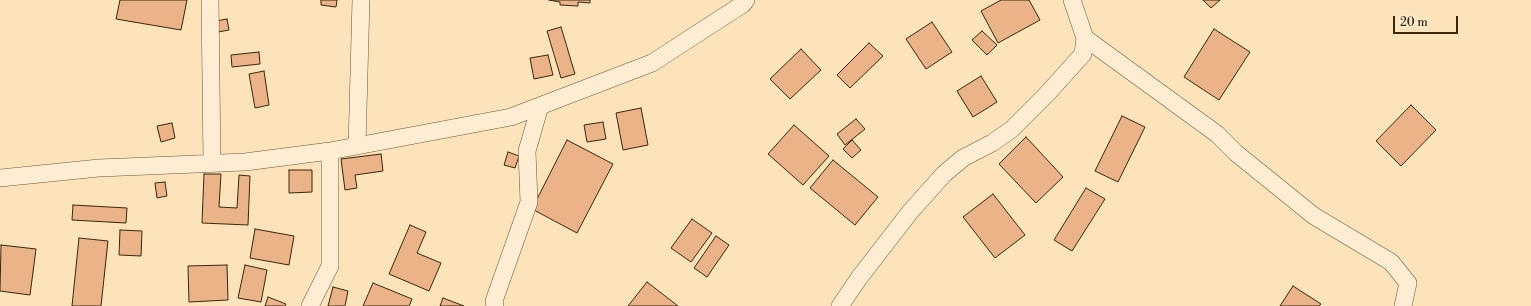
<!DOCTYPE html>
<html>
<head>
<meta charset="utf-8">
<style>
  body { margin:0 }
  #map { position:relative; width:1531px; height:306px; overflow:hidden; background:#fde3ba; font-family:"Libre Bodoni",serif }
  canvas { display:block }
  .scale { position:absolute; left:1393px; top:16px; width:65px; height:18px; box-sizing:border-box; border:2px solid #39270e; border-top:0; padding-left:5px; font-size:12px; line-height:14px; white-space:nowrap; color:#39270e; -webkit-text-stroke:3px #feedd2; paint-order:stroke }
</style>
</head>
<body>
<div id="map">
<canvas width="1531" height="306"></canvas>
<div class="scale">20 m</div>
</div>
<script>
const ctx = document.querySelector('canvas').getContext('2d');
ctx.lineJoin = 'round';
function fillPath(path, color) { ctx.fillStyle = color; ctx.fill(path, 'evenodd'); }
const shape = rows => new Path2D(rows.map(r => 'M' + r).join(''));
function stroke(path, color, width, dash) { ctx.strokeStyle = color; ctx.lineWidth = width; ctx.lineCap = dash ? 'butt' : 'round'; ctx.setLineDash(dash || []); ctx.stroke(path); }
const building = shape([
  [120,0,187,0,181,30,116,19,120,0],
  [321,0,337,0,336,7,321,5,321,0],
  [549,0,590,0,590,3,578,2,578,6,560,5,560,2,549,0],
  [1001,0,1029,0,1040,20,998,43,981,11,1001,0],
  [1203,0,1220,0,1211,8,1203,0],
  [227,19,229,30,218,32,216,21,227,19],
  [932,22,952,52,926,69,906,39,932,22],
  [561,27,575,74,561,78,547,31,561,27],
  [1214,29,1250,52,1219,100,1184,77,1214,29],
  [982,31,997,45,987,55,972,40,982,31],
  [869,43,883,56,850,88,837,75,869,43],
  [801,49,821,70,790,99,770,79,801,49],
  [259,52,260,64,232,67,231,55,259,52],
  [548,55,553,75,534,79,530,58,548,55],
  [264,71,269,105,255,108,249,74,264,71],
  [981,76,997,102,973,117,957,91,981,76],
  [1411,105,1436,130,1401,166,1376,141,1411,105],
  [641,108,648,145,623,150,616,113,641,108],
  [1122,116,1145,127,1118,182,1095,171,1122,116],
  [856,119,865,129,845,145,837,134,856,119],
  [603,122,606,139,587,142,584,125,603,122],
  [172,123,175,138,161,142,157,126,172,123],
  [794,125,829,156,803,185,768,154,794,125],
  [1026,137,1063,177,1036,203,999,164,1026,137],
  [567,140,613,164,577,233,532,209,567,140],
  [852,140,861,150,852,158,843,149,852,140],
  [508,152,519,156,515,168,504,165,508,152],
  [381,154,383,171,355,175,357,188,345,190,341,159,381,154],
  [833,160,878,197,855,225,810,188,833,160],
  [289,170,312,170,312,192,289,193,289,170],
  [204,174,221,174,219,207,237,208,239,175,250,176,248,225,202,223,204,174],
  [165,182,167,196,157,198,155,183,165,182],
  [1086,188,1105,199,1072,251,1054,240,1086,188],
  [993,194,1025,235,995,258,963,217,993,194],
  [73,205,127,208,126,223,72,220,73,205],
  [692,219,712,233,691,262,671,248,692,219],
  [410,225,426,232,417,253,441,263,429,291,389,274,410,225],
  [255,229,294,236,289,265,250,258,255,229],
  [120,230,142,231,141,256,119,255,120,230],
  [716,236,729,245,707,277,694,268,716,236],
  [79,238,108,241,101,306,72,306,79,238],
  [1,245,36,249,30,295,0,291,1,245],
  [227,265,228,300,189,302,188,266,227,265],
  [245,265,267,270,261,302,238,298,245,265],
  [647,282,678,306,628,306,647,282],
  [373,283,412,299,409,306,363,306,373,283],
  [1293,286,1321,304,1319,306,1280,306,1293,286],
  [333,287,348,291,345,306,328,306,333,287],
  [268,297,286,304,285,306,265,306,268,297],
  [443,298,464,306,440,306,443,298]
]);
fillPath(building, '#eab388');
stroke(building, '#39270e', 1);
const street = shape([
  [210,0,212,163],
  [1072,0,1085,38,1217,134,1236,153,1314,216,1391,262,1408,283,1403,306],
  [357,146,361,0],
  [0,178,99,168,245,162,330,151,511,117,652,63,743,4,746,0],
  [310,306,330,266,330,151],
  [495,306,494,301,529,202,527,151,540,106],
  [840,306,859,278,910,212,944,174,963,158,992,143,1012,129,1046,95,1083,54,1085,38]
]);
stroke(street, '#6a5639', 18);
stroke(street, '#feedd2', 17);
</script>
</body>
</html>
